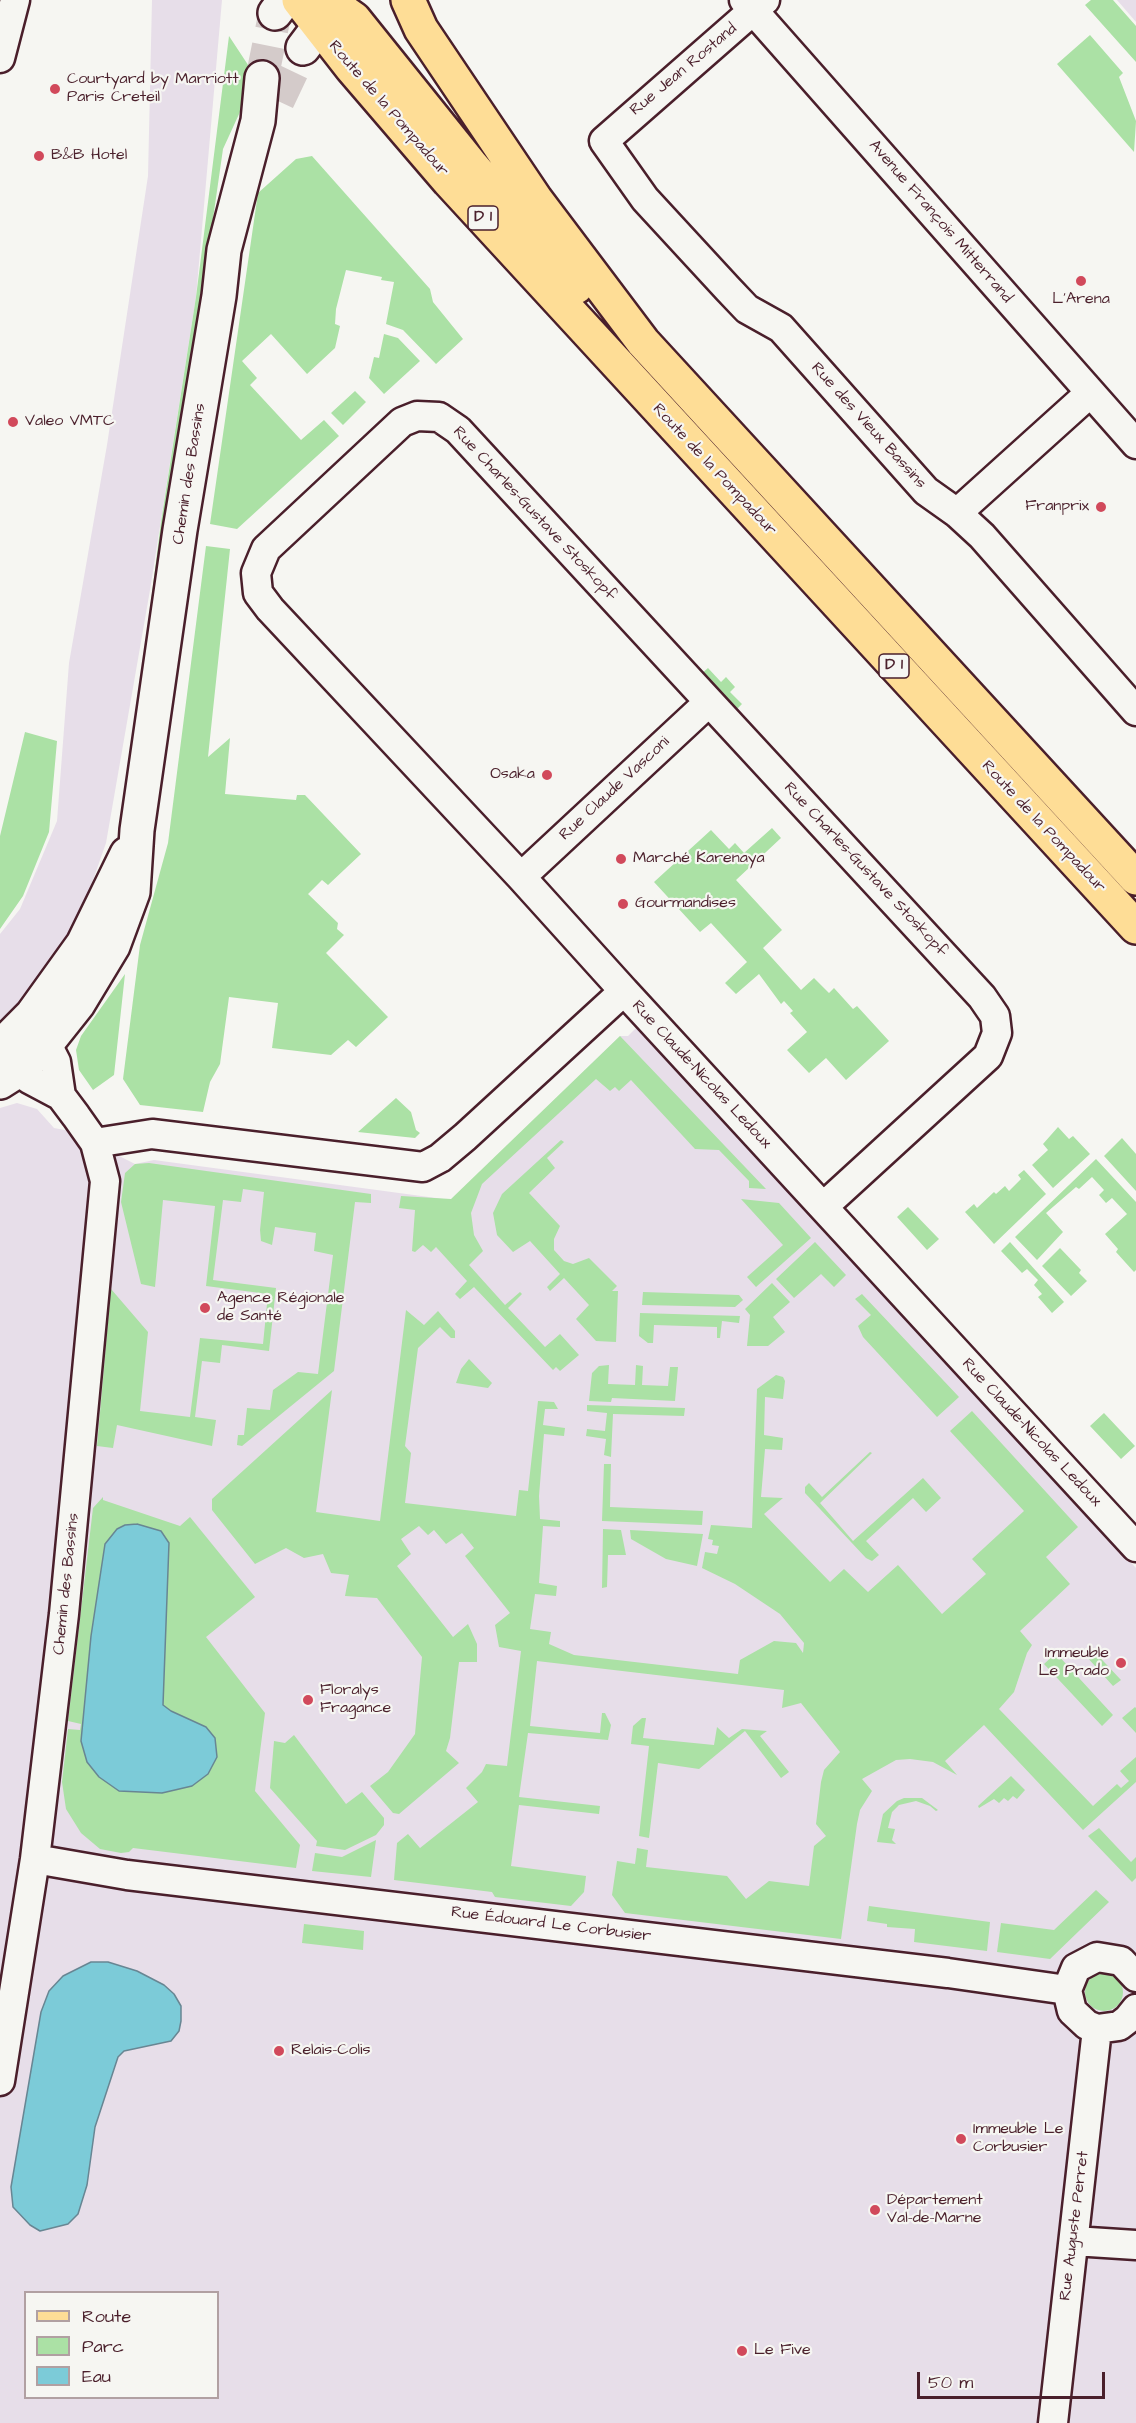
<!DOCTYPE html>
<html>
<head>
<meta charset="utf-8">
<style>
  body { margin:0 }
  #map { position:relative; width:1136px; height:2423px; overflow:hidden; background:#f6f6f2; font-family:"Architects Daughter",sans-serif }
  canvas { display:block }
  .legend { position:absolute; left:24px; top:2291px; width:195px; height:108px; box-sizing:border-box; background:#f6f6f2; border:2px solid #b1a0a2; margin:0; padding:8px 10px; list-style:none; font-size:18px; color:#4a1f2b }
  .legend li { display:flex; align-items:center; gap:12px; height:30px }
  .legend b { width:30px; border:2px solid #b1a0a2 }
  .scale { position:absolute; left:917px; top:2372px; width:188px; height:27px; box-sizing:border-box; border:3px solid #4a1f2b; border-top:0; padding-left:8px; font-size:18px; line-height:21px; white-space:nowrap; color:#4a1f2b; -webkit-text-stroke:4px #f6f6f2; paint-order:stroke }
</style>
</head>
<body>
<div id="map">
<canvas width="1136" height="2423"></canvas>
<ul class="legend">
<li><b style="height:8px;background:#fedd96"></b>Route</li>
<li><b style="height:16px;background:#abe1a5"></b>Parc</li>
<li><b style="height:16px;background:#7ccbd8"></b>Eau</li>
</ul>
<div class="scale">50 m</div>
</div>
<script>
const ctx = document.querySelector('canvas').getContext('2d');
ctx.lineJoin = 'round';
function fillPath(path, color) { ctx.fillStyle = color; ctx.fill(path, 'evenodd'); }
const shape = rows => new Path2D(rows.map(r => 'M' + r).join(''));
function stroke(path, color, width, dash) { ctx.strokeStyle = color; ctx.lineWidth = width; ctx.lineCap = dash ? 'butt' : 'round'; ctx.setLineDash(dash || []); ctx.stroke(path); }
function drawText(font, color, halo, rows, align = 'center') {
  ctx.font = font + ' "Architects Daughter",sans-serif'; ctx.lineWidth = 4.5; ctx.setLineDash([]); ctx.textBaseline = 'middle'; ctx.strokeStyle = halo; ctx.fillStyle = color; for (const [text, x, y, turn = 0] of rows) {
    ctx.save(); ctx.translate(x, y); ctx.rotate((+turn || 0) * Math.PI / 180); ctx.textAlign = isNaN(turn) ? turn : align; if (halo) ctx.strokeText(text, 0, 0); ctx.fillText(text, 0, 0); ctx.restore();
  }
}
fillPath(shape([
  [152,0,222,0,196,297,150,590,106,843,74,934,42,980,0,1023,0,934,20,909,57,821,69,663,107,445,148,176],
  [1117,0,1136,0,1136,22],
  [636,1028,1136,1568,1136,2423,0,2423,0,1108,17,1103,37,1109,54,1128,70,1131,135,1164,154,1160,451,1200,620,1036,628,1036],
  [26,2292,218,2292,218,2398,26,2398]
]), '#e7dee9');
fillPath(shape([
  [1091,0,1113,0,1136,26,1136,62,1085,5],
  [1090,35,1123,73,1119,77,1136,121,1134,152,1057,64],
  [229,36,256,77,223,149,138,741,133,744,161,522,196,297],
  [312,156,430,289,433,302,463,339,436,364,403,330,386,324,394,282,381,280,382,277,346,270,336,309,335,324,340,326,335,348,307,374,271,334,242,361,257,378,250,385,301,440,324,420,339,436,237,529,210,524,258,193,296,159],
  [384,334,398,338,420,361,384,394,369,378,374,357,379,358],
  [355,391,366,402,343,425,331,413],
  [206,546,230,549,208,757,230,738,225,794,296,800,297,795,305,795,361,854,328,885,322,880,308,894,338,923,337,929,344,935,326,953,388,1017,356,1047,348,1040,331,1055,272,1048,278,1003,229,997,220,1064,210,1082,203,1112,140,1105,123,1079,140,945,168,843],
  [708,668,721,682,726,677,735,687,730,692,742,704,735,711,700,675],
  [25,732,57,741,49,832,23,896,0,929,0,836],
  [772,828,781,838,736,880,782,930,763,948,801,990,814,978,829,993,834,988,853,1009,857,1006,889,1041,846,1080,826,1058,809,1073,787,1050,807,1032,790,1013,793,1011,784,1001,781,1004,759,974,736,994,725,983,747,962,711,923,700,932,654,882,711,830,729,849,735,843,744,853],
  [125,974,114,1075,93,1090,79,1070,76,1050,81,1036],
  [620,1036,766,1189,749,1188,749,1181,719,1150,695,1149,631,1080,619,1091,615,1087,610,1091,596,1079,482,1184,471,1213,474,1235,483,1251,469,1265,505,1305,520,1292,522,1294,508,1308,545,1347,560,1334,579,1355,560,1371,556,1367,553,1370,474,1287,460,1299,455,1294,467,1281,436,1247,431,1252,423,1245,415,1252,412,1251,415,1210,399,1208,401,1196,451,1199],
  [396,1098,411,1112,416,1130,420,1133,415,1138,358,1132],
  [1058,1127,1069,1139,1073,1136,1090,1154,1053,1188,1032,1165,1048,1150,1043,1144],
  [1122,1138,1136,1154,1136,1191,1104,1156],
  [561,1140,564,1142,547,1158,555,1168,529,1193,560,1226,554,1239,554,1250,564,1261,573,1264,589,1258,617,1286,612,1291,618,1291,616,1342,596,1341,576,1319,589,1305,564,1278,550,1291,547,1287,560,1274,530,1241,513,1252,497,1235,493,1213,502,1194],
  [1096,1159,1136,1202,1136,1270,1134,1272,1116,1252,1118,1249,1105,1234,1127,1214,1112,1198,1106,1203,1099,1195,1104,1190,1092,1177,1079,1189,1076,1187,1046,1213,1063,1232,1037,1260,1015,1237],
  [149,1163,371,1194,371,1203,355,1202,334,1371,242,1446,237,1445,238,1435,244,1435,247,1408,270,1410,273,1390,298,1372,318,1374,333,1255,314,1251,316,1233,275,1227,272,1245,261,1241,260,1230,264,1192,243,1189,241,1202,223,1200,213,1280,276,1288,269,1351,222,1345,220,1363,202,1361,195,1417,216,1420,212,1446,117,1425,113,1448,97,1446,111,1289,148,1332,140,1411,190,1417,200,1338,263,1344,268,1294,206,1286,215,1206,163,1200,155,1287,141,1284,121,1202,125,1173,135,1164],
  [1024,1170,1046,1194,994,1244,965,1212,974,1204,977,1208,994,1192,996,1194,1005,1186,1009,1191,1021,1179,1018,1175],
  [741,1199,779,1203,811,1238,756,1287,747,1277,783,1245],
  [908,1207,939,1239,927,1250,897,1217],
  [815,1242,846,1275,834,1287,821,1274,794,1298,776,1279],
  [1010,1242,1064,1302,1052,1313,1038,1297,1042,1294,1034,1285,1038,1280,1027,1269,1022,1273,1001,1251],
  [1060,1248,1081,1270,1079,1273,1087,1281,1071,1296,1042,1266],
  [772,1283,790,1302,773,1317,785,1332,768,1346,747,1346,750,1315,745,1309],
  [643,1292,739,1295,743,1300,735,1307,642,1305],
  [862,1294,959,1397,937,1417,863,1337,858,1326,871,1315,855,1299],
  [406,1310,424,1325,438,1311,455,1331,455,1338,451,1338,440,1327,418,1348,405,1446,411,1453,405,1503,516,1516,519,1490,528,1491,538,1401,554,1402,558,1409,545,1409,543,1425,565,1428,564,1436,544,1434,539,1496,540,1519,560,1521,560,1527,543,1526,539,1583,557,1586,556,1596,535,1594,530,1629,551,1632,549,1644,574,1655,738,1674,740,1660,774,1641,796,1643,803,1653,804,1643,780,1614,735,1584,702,1568,705,1552,717,1554,719,1546,712,1545,713,1540,708,1539,711,1525,752,1528,757,1389,776,1375,783,1377,785,1381,783,1399,765,1397,764,1435,783,1438,782,1450,765,1449,761,1497,783,1498,764,1514,830,1582,844,1569,868,1592,898,1565,942,1614,986,1574,972,1559,1024,1511,950,1431,972,1411,1078,1527,1046,1557,1070,1584,1020,1631,1032,1645,1027,1653,1014,1692,999,1709,1093,1806,1117,1784,1121,1788,1129,1781,1120,1771,1136,1757,1136,1782,1083,1830,984,1725,945,1761,957,1775,933,1762,910,1759,896,1760,862,1779,872,1791,860,1810,857,1824,841,1939,625,1913,612,1895,617,1861,635,1864,637,1848,648,1850,646,1867,727,1876,746,1899,769,1881,809,1886,814,1846,826,1836,816,1824,821,1782,824,1770,840,1752,801,1703,782,1708,784,1690,537,1661,530,1726,600,1733,602,1713,605,1713,611,1725,608,1740,528,1733,519,1797,600,1806,599,1814,519,1805,511,1866,586,1876,584,1892,571,1906,495,1897,492,1892,394,1880,397,1843,408,1834,420,1848,478,1802,466,1788,482,1772,486,1764,507,1766,521,1651,499,1647,495,1625,510,1613,465,1556,474,1548,462,1533,446,1544,434,1530,428,1535,419,1526,401,1539,411,1554,397,1566,453,1637,468,1624,477,1644,477,1662,459,1662,450,1738,446,1751,459,1763,399,1814,393,1813,370,1786,388,1772,415,1734,422,1657,377,1598,345,1596,349,1575,331,1573,323,1554,304,1558,286,1548,255,1564,212,1510,212,1499,332,1390,316,1512,380,1521],
  [640,1313,740,1316,739,1323,722,1321,720,1338,717,1338,717,1327,654,1325,653,1343,648,1343,639,1336],
  [469,1359,492,1383,488,1388,456,1383,461,1369],
  [609,1365,608,1384,635,1385,636,1365,643,1366,642,1385,668,1386,670,1367,678,1367,675,1401,612,1398,611,1402,589,1401,592,1373,599,1366],
  [587,1405,685,1408,684,1416,613,1414,611,1457,604,1455,606,1439,586,1436,587,1429,605,1431,607,1413,587,1411],
  [1104,1413,1135,1446,1121,1459,1090,1426],
  [870,1452,872,1453,820,1503,853,1541,923,1478,941,1498,926,1512,913,1498,866,1541,879,1555,872,1561,866,1558,805,1493,805,1487,809,1483,822,1497],
  [604,1464,611,1464,610,1507,703,1511,702,1525,602,1521],
  [103,1497,103,1500,180,1526,190,1517,255,1597,206,1637,265,1713,255,1791,300,1845,296,1868,133,1848,129,1852,121,1853,100,1849,81,1833,66,1809,62,1782,68,1729,80,1730,81,1724,68,1721,93,1508],
  [603,1529,621,1530,626,1555,608,1555,607,1587,602,1588],
  [630,1530,703,1534,697,1566,666,1559,631,1539],
  [1090,1647,1121,1680,1113,1686,1086,1656],
  [1056,1653,1113,1715,1102,1726,1044,1664],
  [1135,1707,1136,1708,1136,1733,1122,1718],
  [642,1718,646,1718,643,1738,714,1745,717,1727,729,1738,742,1729,767,1731,760,1736,789,1772,781,1778,745,1731,699,1769,658,1763,649,1838,639,1836,649,1746,631,1744,633,1726],
  [294,1735,346,1804,362,1792,384,1818,384,1825,376,1835,345,1850,316,1846,317,1841,270,1788,274,1741,285,1743],
  [1011,1776,1025,1790,1017,1799,1013,1796,1008,1801,1004,1798,999,1803,994,1799,979,1808,978,1806],
  [904,1798,922,1798,938,1810,936,1811,930,1806,916,1801,899,1805,892,1812,888,1828,895,1829,892,1840,896,1844,877,1842,883,1814,897,1801],
  [1099,1828,1131,1862,1136,1857,1136,1878,1132,1882,1088,1836],
  [376,1840,371,1877,312,1871,315,1853,342,1857],
  [1096,1890,1109,1902,1050,1959,997,1952,1001,1923,1054,1930],
  [869,1906,990,1922,987,1951,914,1942,915,1929,887,1927,887,1924,867,1921],
  [304,1924,364,1931,363,1950,302,1943],
  '1085 1992a19 19 0 1 1 38 0a19 19 0 1 1-38 0Z'
]), '#abe1a5');
const water = shape([
  [137,1524,161,1531,169,1543,163,1705,171,1711,206,1727,215,1738,217,1757,208,1774,192,1786,162,1793,119,1791,99,1777,87,1762,81,1741,91,1636,105,1544,117,1529,125,1525,137,1524],
  [91,1962,108,1962,137,1971,164,1985,174,1994,181,2006,181,2021,179,2031,171,2041,124,2051,118,2057,95,2127,87,2185,78,2214,68,2224,40,2231,30,2225,13,2207,11,2187,41,2012,49,1991,63,1976,91,1962]
]);
fillPath(water, '#7ccbd8');
stroke(water, '#688693', 1.5);
stroke(shape([
  [262,78,275,13],
  [278,101,303,48]
]), '#d4cbca', 33, [33, 16]);
const street = shape([
  [744,0,1136,444],
  [765,0,604,141,645,199,728,289,747,309,781,328,926,491,957,513,982,536,1136,711],
  [0,58,15,0],
  [957,513,1090,393],
  [521,877,709,702],
  [624,991,521,877,270,609,258,593,256,573,266,549,402,422,417,416,439,417,458,430,982,997,995,1016,997,1033,988,1056,823,1207],
  [37,1025,56,1062,61,1096],
  [95,1143,152,1134,423,1167,440,1158,465,1137,624,991,1136,1547],
  [35,1859,127,1875,948,1973,1067,1990],
  [1136,1977,1121,1961,1097,1957,1076,1968,1067,1990,1072,2011,1087,2025,1097,2029,1119,2026,1128,2019,1136,2009],
  [0,2081,35,1859,64,1614,105,1181,95,1143,76,1116,61,1096,29,1079,10,1050],
  [1074,2241,1136,2245],
  [1053,2423,1097,2029]
]);
const secondary = shape([
  [275,13,285,0],
  [303,48,318,28],
  [0,1047,32,1015,83,944,127,854],
  [0,1082,22,1068,47,1043,78,1004,113,946,133,892,137,830,180,530,219,296,224,250,258,121,262,78]
]);
const primary = shape([
  [299,0,352,68,449,181,1136,927],
  [327,0,354,19,472,166,576,287],
  [408,0,421,29,536,200,643,342,1136,878]
]);
stroke(street, '#4a1f2b', 33);
stroke(secondary, '#4a1f2b', 38);
stroke(primary, '#4a1f2b', 38);
stroke(street, '#f6f6f2', 28);
stroke(secondary, '#f6f6f2', 33);
stroke(primary, '#fedd96', 33);
for (const [x, y, r, color] of [
  [55,89,6,"#d1495b"],
  [39,156,6,"#d1495b"],
  [1081,281,6,"#d1495b"],
  [13,422,6,"#d1495b"],
  [1101,507,6,"#d1495b"],
  [547,775,6,"#d1495b"],
  [621,859,6,"#d1495b"],
  [623,904,6,"#d1495b"],
  [205,1308,6,"#d1495b"],
  [1121,1663,6,"#d1495b"],
  [308,1700,6,"#d1495b"],
  [279,2051,6,"#d1495b"],
  [961,2139,6,"#d1495b"],
  [875,2210,6,"#d1495b"],
  [742,2351,6,"#d1495b"]
]) { const dot = new Path2D(); dot.arc(x, y, r, 0, 2 * Math.PI); ctx.fillStyle = color; ctx.fill(dot); stroke(dot, '#f6f6f2', 2); }
for (const [x, y, w] of [
  [483,218,30],
  [894,666,30]
]) { const box = new Path2D(); box.roundRect(x - w / 2, y - 12, w, 24, 4.5); ctx.fillStyle = '#f6f6f2'; ctx.fill(box); stroke(box, '#4a1f2b', 1.5); }
drawText('bold 15px', '#4a1f2b', null, [
  ["D 1",483,218],
  ["D 1",894,666]
]);
drawText('16px', '#4a1f2b', '#f6f6f2', [
  ["Rue Jean Rostand",684,70,-40],
  ["Route de la Pompadour",388,109,49],
  ["Avenue François Mitterrand",940,222,49],
  ["Rue des Vieux Bassins",868,426,48],
  ["Route de la Pompadour",714,470,47],
  ["Chemin des Bassins",190,474,-81],
  ["Rue Charles-Gustave Stoskopf",534,514,47],
  ["Rue Claude Vasconi",615,789,-43],
  ["Route de la Pompadour",1043,827,47],
  ["Rue Charles-Gustave Stoskopf",865,870,47],
  ["Rue Claude-Nicolas Ledoux",701,1075,47],
  ["Rue Claude-Nicolas Ledoux",1031,1433,47],
  ["Chemin des Bassins",67,1584,-84],
  ["Rue Édouard Le Corbusier",551,1925,7],
  ["Rue Auguste Perret",1075,2226,-83]
]);
drawText('16px', '#4a1f2b', '#f6f6f2', [
  ["Courtyard by Marriott",67,80],
  ["Paris Creteil",67,98],
  ["B&B Hotel",51,156],
  ["L'Arena",1081,300,"center"],
  ["Valeo VMTC",25,422],
  ["Franprix",1089,507,"right"],
  ["Osaka",535,775,"right"],
  ["Marché Karenaya",633,859],
  ["Gourmandises",635,904],
  ["Agence Régionale",217,1299],
  ["de Santé",217,1317],
  ["Immeuble",1109,1654,"right"],
  ["Le Prado",1109,1672,"right"],
  ["Floralys",320,1691],
  ["Fragance",320,1709],
  ["Relais-Colis",291,2051],
  ["Immeuble Le",973,2130],
  ["Corbusier",973,2148],
  ["Département",887,2201],
  ["Val-de-Marne",887,2219],
  ["Le Five",754,2351]
], 'left');
</script>
</body>
</html>
